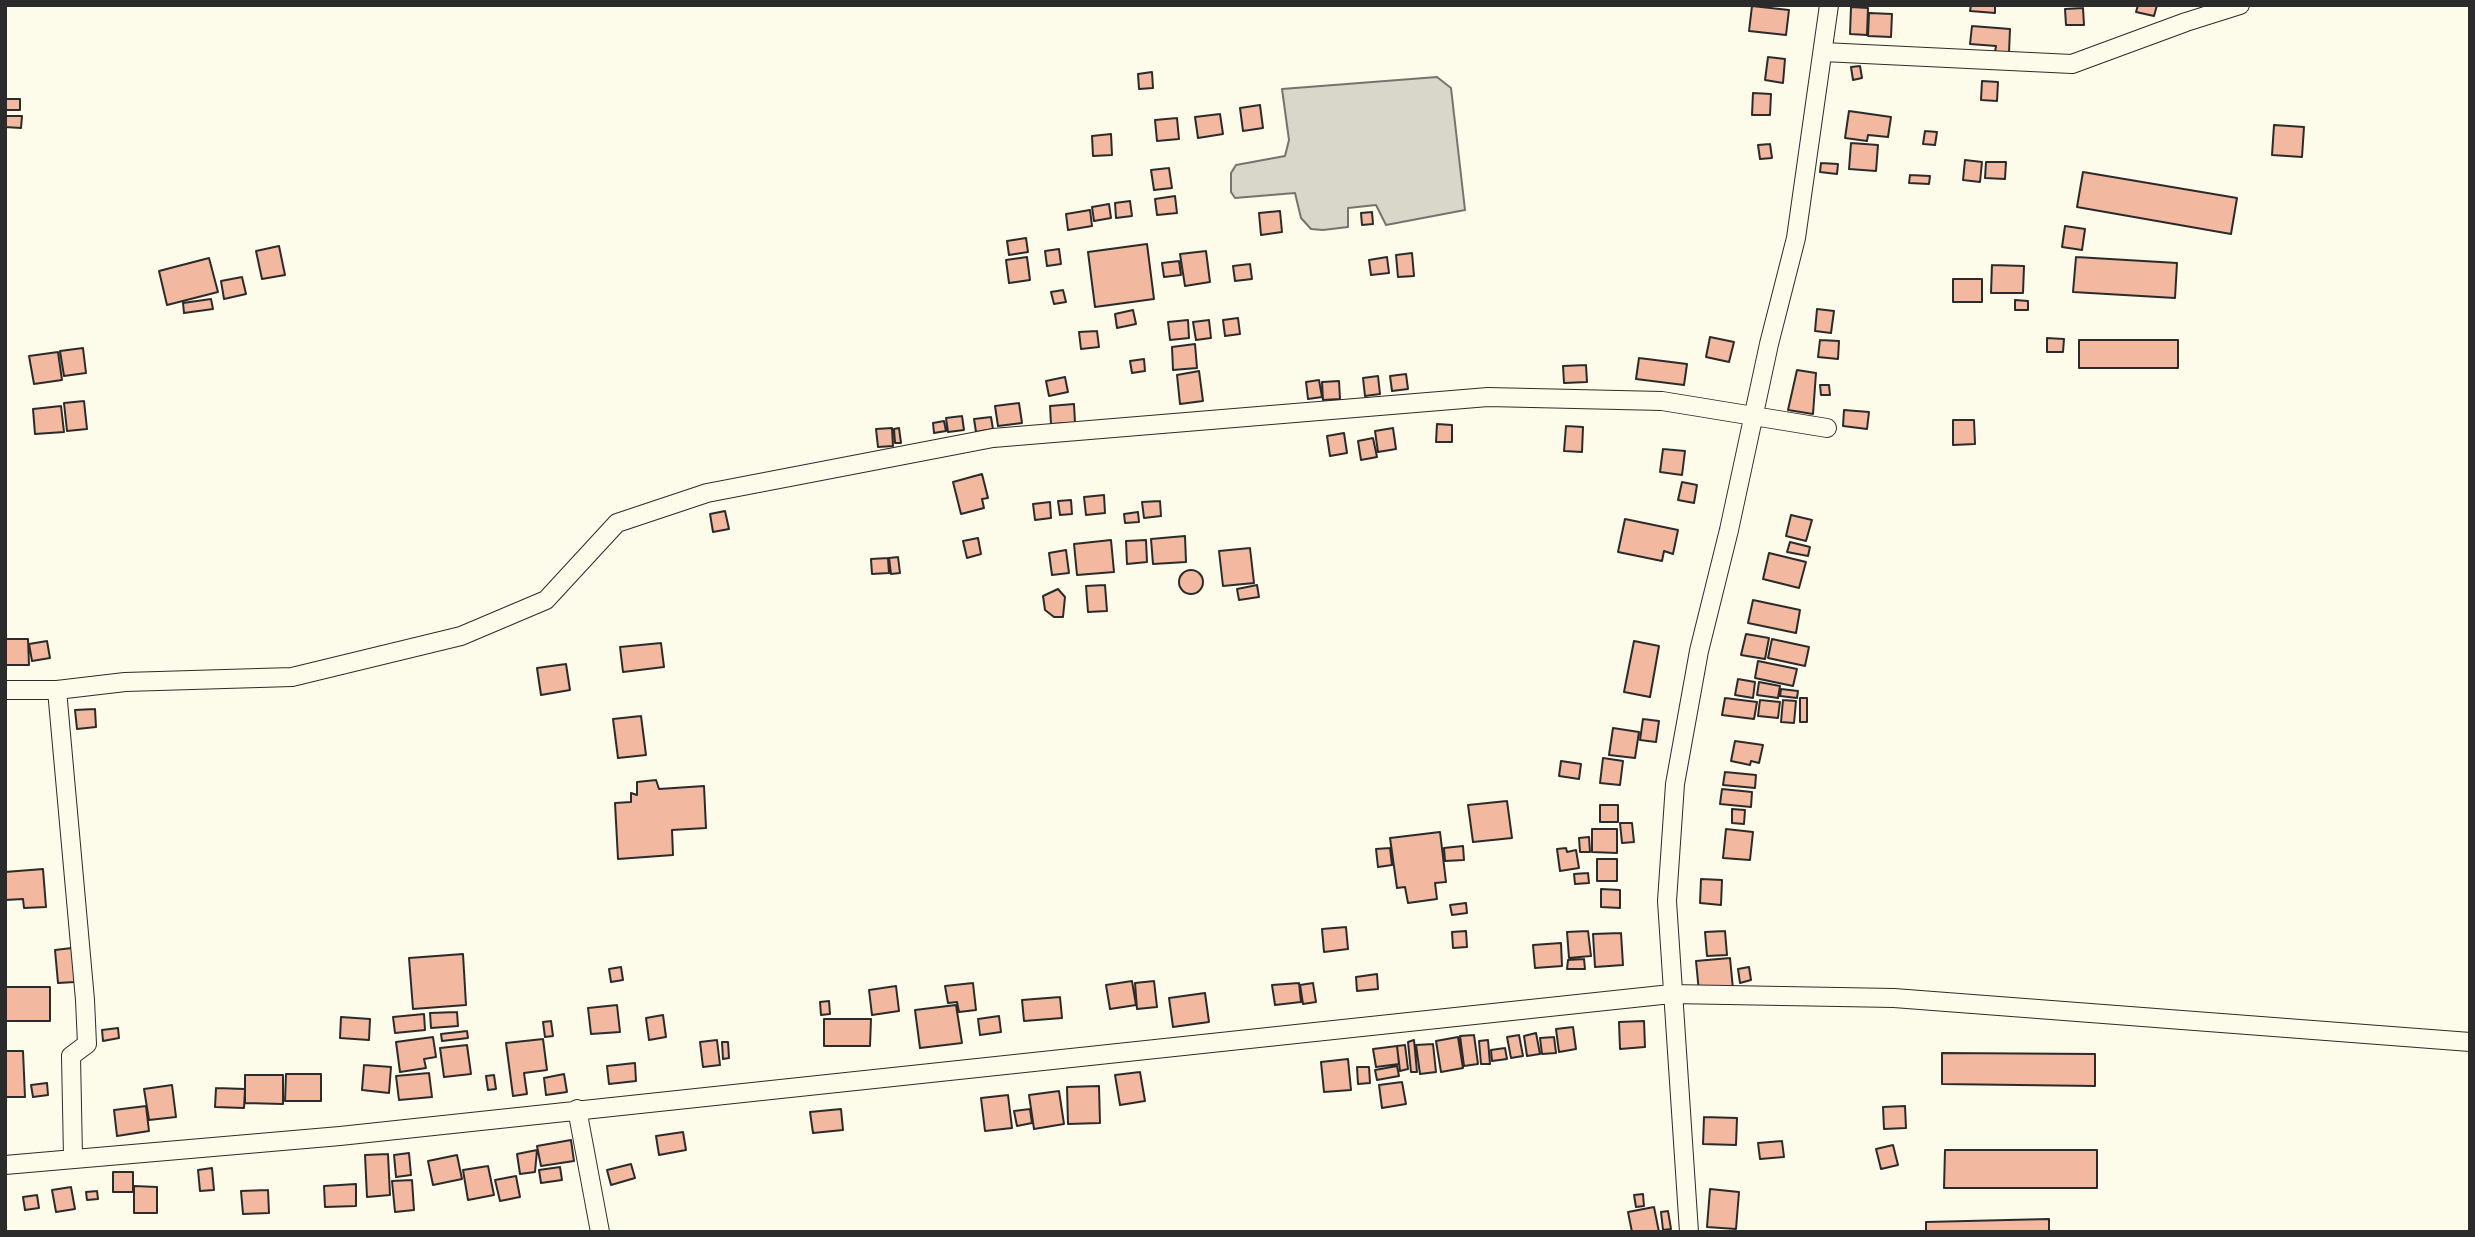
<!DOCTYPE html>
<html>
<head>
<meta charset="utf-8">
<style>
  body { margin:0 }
  #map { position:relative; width:2475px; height:1237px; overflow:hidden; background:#fdfbea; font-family:"Fira Sans Condensed",sans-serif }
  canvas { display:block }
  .frame { position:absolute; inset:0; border:7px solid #2b2b2b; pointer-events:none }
</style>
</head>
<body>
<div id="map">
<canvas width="2475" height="1237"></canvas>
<div class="frame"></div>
</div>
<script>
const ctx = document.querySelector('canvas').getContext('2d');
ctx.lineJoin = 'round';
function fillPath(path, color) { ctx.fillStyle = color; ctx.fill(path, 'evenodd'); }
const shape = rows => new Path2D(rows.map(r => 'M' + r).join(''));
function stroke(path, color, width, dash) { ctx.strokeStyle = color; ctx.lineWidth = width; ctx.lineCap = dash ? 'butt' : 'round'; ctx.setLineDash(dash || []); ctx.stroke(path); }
const water = shape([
  [1437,77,1451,88,1465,210,1386,225,1376,205,1348,208,1348,227,1323,230,1311,229,1301,218,1295,193,1235,198,1231,192,1231,173,1236,165,1285,156,1289,140,1282,89,1437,77]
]);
fillPath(water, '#d8d7c9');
stroke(water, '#74746e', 2);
const building = shape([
  [1971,5,1995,5,1995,13,1970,11,1971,5],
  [2138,5,2157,5,2154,16,2136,12,2138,5],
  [1752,6,1789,10,1786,35,1749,31,1752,6],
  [1851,7,1868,8,1867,35,1850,34,1851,7],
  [2083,8,2084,25,2066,25,2065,9,2083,8],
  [1869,13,1892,14,1891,37,1868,36,1869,13],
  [1972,26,2010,29,2009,53,1995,52,1996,46,1970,44,1972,26],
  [1768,57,1785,59,1783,83,1765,80,1768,57],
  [1860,66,1862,78,1853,80,1851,67,1860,66],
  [1152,72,1153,88,1139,89,1138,74,1152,72],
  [1982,81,1998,82,1997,101,1981,100,1982,81],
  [1753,93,1771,94,1770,115,1752,115,1753,93],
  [5,99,20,99,20,110,5,110,5,99],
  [1260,105,1263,128,1243,131,1240,108,1260,105],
  [1849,111,1891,117,1888,137,1868,135,1867,141,1845,138,1849,111],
  [1220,114,1223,134,1198,138,1195,117,1220,114],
  [5,116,22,116,21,128,5,127,5,116],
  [1177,118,1179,139,1157,141,1155,120,1177,118],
  [2274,125,2304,127,2302,157,2272,155,2274,125],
  [1925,131,1937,132,1935,145,1923,144,1925,131],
  [1111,134,1112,155,1093,156,1092,136,1111,134],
  [1851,143,1878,145,1876,171,1849,169,1851,143],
  [1770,144,1772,158,1760,159,1758,145,1770,144],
  [1965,160,1982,162,1980,182,1963,180,1965,160],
  [1986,162,2006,162,2005,179,1985,178,1986,162],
  [1821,163,1838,164,1837,174,1820,172,1821,163],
  [1169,168,1172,188,1154,190,1151,170,1169,168],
  [2083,172,2237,198,2231,234,2077,207,2083,172],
  [1910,175,1930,176,1929,184,1909,183,1910,175],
  [1175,196,1177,213,1157,215,1155,199,1175,196],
  [1130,201,1132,216,1116,218,1115,203,1130,201],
  [1109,204,1111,218,1094,221,1092,207,1109,204],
  [1090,210,1092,226,1068,230,1066,214,1090,210],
  [1280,211,1282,232,1261,235,1259,213,1280,211],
  [1372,212,1373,224,1362,225,1361,213,1372,212],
  [2065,226,2085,229,2082,250,2062,247,2065,226],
  [1026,238,1028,252,1009,255,1007,241,1026,238],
  [1147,244,1154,299,1095,307,1088,252,1147,244],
  [279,246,285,275,262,279,256,251,279,246],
  [1059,249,1061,264,1047,266,1045,251,1059,249],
  [1206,251,1210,282,1185,286,1180,254,1206,251],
  [1412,253,1414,276,1398,277,1396,255,1412,253],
  [1027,257,1030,280,1009,283,1006,260,1027,257],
  [1387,257,1389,273,1371,275,1369,260,1387,257],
  [2076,257,2177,263,2175,298,2073,292,2076,257],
  [209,258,218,292,167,305,159,271,209,258],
  [1179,261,1181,275,1164,277,1162,263,1179,261],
  [1250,264,1252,279,1235,281,1233,266,1250,264],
  [1992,265,2024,266,2023,293,1991,293,1992,265],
  [242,277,246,294,224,299,221,281,242,277],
  [1953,279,1982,279,1982,302,1953,302,1953,279],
  [1063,290,1066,302,1054,304,1051,292,1063,290],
  [211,299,213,309,184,313,183,303,211,299],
  [2015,300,2028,301,2028,310,2015,310,2015,300],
  [1817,309,1834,311,1831,333,1815,331,1817,309],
  [1133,310,1136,324,1117,328,1115,314,1133,310],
  [1238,318,1240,334,1225,336,1223,320,1238,318],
  [1188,320,1189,338,1170,340,1168,322,1188,320],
  [1209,320,1211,338,1196,340,1193,322,1209,320],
  [1097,331,1099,347,1081,349,1079,332,1097,331],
  [1710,337,1734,342,1729,362,1706,357,1710,337],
  [2047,338,2064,339,2063,352,2047,352,2047,338],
  [1820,340,1839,341,1838,359,1818,357,1820,340],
  [2079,340,2178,340,2178,368,2079,368,2079,340],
  [1195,344,1197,368,1173,370,1172,347,1195,344],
  [83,348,86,373,64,376,60,351,83,348],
  [58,352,62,380,34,384,29,356,58,352],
  [1639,358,1687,364,1684,385,1636,379,1639,358],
  [1144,359,1145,371,1132,373,1130,361,1144,359],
  [1586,365,1587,382,1564,383,1563,366,1586,365],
  [1797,370,1816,373,1813,414,1788,410,1797,370],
  [1199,371,1203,401,1180,404,1177,375,1199,371],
  [1406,374,1408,389,1392,391,1390,376,1406,374],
  [1378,376,1380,394,1365,396,1363,378,1378,376],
  [1065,377,1068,392,1049,396,1046,381,1065,377],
  [1319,380,1322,397,1308,399,1306,382,1319,380],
  [1339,381,1340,399,1323,400,1322,382,1339,381],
  [1820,385,1829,385,1830,395,1821,395,1820,385],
  [84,401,87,429,67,431,64,403,84,401],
  [1019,403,1022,423,998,426,995,406,1019,403],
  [1074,404,1075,423,1051,424,1050,406,1074,404],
  [61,406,64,432,35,434,33,409,61,406],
  [1844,410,1869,412,1867,429,1843,426,1844,410],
  [962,416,964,430,948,432,946,418,962,416],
  [991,417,993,429,976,432,974,419,991,417],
  [1953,420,1974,420,1975,444,1953,445,1953,420],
  [944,421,946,431,934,433,933,423,944,421],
  [1437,424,1452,425,1452,442,1436,442,1437,424],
  [1566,426,1583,427,1582,452,1564,451,1566,426],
  [892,428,893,446,878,447,876,429,892,428],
  [899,428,901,443,895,443,894,429,899,428],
  [1393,428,1396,449,1378,452,1375,431,1393,428],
  [1344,433,1347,453,1330,456,1327,436,1344,433],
  [1373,438,1377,457,1361,460,1358,441,1373,438],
  [1663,449,1685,451,1682,475,1660,472,1663,449],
  [982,474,988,498,982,499,984,508,961,514,953,482,982,474],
  [1682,482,1697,485,1694,503,1678,500,1682,482],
  [1104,495,1105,513,1086,515,1084,497,1104,495],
  [1071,500,1072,514,1060,515,1058,501,1071,500],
  [1160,501,1161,516,1144,518,1142,502,1160,501],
  [1050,502,1051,518,1035,520,1033,504,1050,502],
  [725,511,729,529,713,532,710,514,725,511],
  [1138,512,1139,522,1125,523,1124,514,1138,512],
  [1791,515,1812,520,1806,541,1786,536,1791,515],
  [1625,519,1678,530,1673,554,1664,551,1662,561,1618,552,1625,519],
  [1185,536,1186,562,1153,564,1151,539,1185,536],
  [978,538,981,554,967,558,963,541,978,538],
  [1111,540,1114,572,1077,575,1074,544,1111,540],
  [1146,540,1147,562,1127,564,1126,541,1146,540],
  [1790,542,1810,547,1808,556,1787,552,1790,542],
  [1250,548,1254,583,1223,586,1219,551,1250,548],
  [1066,550,1069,573,1052,575,1049,553,1066,550],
  [1769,553,1806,562,1799,588,1763,579,1769,553],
  [898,557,900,573,891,574,889,558,898,557],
  [888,558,889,573,872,574,871,559,888,558],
  '1179 582a12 12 0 1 1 24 0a12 12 0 1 1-24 0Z',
  [1105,585,1107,611,1088,612,1086,586,1105,585],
  [1257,585,1259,597,1239,600,1237,589,1257,585],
  [1058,589,1065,597,1063,617,1054,617,1045,610,1043,596,1058,589],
  [1753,600,1800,610,1796,633,1748,623,1753,600],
  [1746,634,1769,638,1765,659,1741,655,1746,634],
  [5,639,28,639,29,665,5,665,5,639],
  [1772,639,1809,647,1805,666,1768,658,1772,639],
  [47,641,50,658,32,661,29,644,47,641],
  [1634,641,1659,646,1650,697,1624,692,1634,641],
  [661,643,664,667,623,672,620,647,661,643],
  [1758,661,1797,669,1793,686,1755,678,1758,661],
  [566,664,570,690,541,695,537,668,566,664],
  [1738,679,1755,682,1753,698,1735,695,1738,679],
  [1759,682,1780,686,1778,698,1757,695,1759,682],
  [1781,689,1798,691,1797,698,1780,696,1781,689],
  [1725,698,1757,702,1754,719,1722,715,1725,698],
  [1800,698,1807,698,1807,722,1800,722,1800,698],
  [1760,700,1780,702,1778,718,1758,716,1760,700],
  [1783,700,1796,701,1794,723,1781,722,1783,700],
  [95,709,96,727,77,729,75,710,95,709],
  [641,716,646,755,618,758,613,719,641,716],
  [1643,719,1659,721,1656,742,1640,740,1643,719],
  [1613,728,1639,732,1635,758,1609,755,1613,728],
  [1735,741,1763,745,1759,763,1751,761,1750,765,1731,761,1735,741],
  [1603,758,1623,761,1620,785,1600,783,1603,758],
  [1561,761,1581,764,1579,779,1559,776,1561,761],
  [1725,772,1756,775,1755,788,1723,785,1725,772],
  [656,780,659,789,704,786,706,828,672,830,673,855,618,859,615,803,631,802,631,793,637,795,637,782,656,780],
  [1722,789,1752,792,1751,807,1720,804,1722,789],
  [1507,801,1512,838,1473,842,1468,805,1507,801],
  [1600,805,1618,805,1618,822,1600,822,1600,805],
  [1732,809,1745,810,1744,824,1732,823,1732,809],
  [1620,823,1632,823,1634,842,1622,843,1620,823],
  [1592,829,1617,829,1617,853,1592,852,1592,829],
  [1726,829,1753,832,1750,860,1723,858,1726,829],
  [1440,832,1446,882,1435,883,1437,899,1408,903,1405,887,1397,888,1390,838,1440,832],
  [1589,837,1590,852,1580,852,1579,838,1589,837],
  [1463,846,1464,860,1445,861,1444,848,1463,846],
  [1390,848,1392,865,1378,867,1376,849,1390,848],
  [1566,848,1567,852,1576,850,1579,868,1560,871,1557,849,1566,848],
  [1597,859,1617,859,1617,881,1597,881,1597,859],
  [43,869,46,907,24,908,23,899,5,900,5,872,43,869],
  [1588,873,1589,883,1575,884,1574,874,1588,873],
  [1701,879,1722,880,1721,905,1700,903,1701,879],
  [1601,889,1620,890,1620,908,1601,907,1601,889],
  [1466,903,1467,913,1452,915,1450,905,1466,903],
  [1346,927,1348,949,1324,952,1322,929,1346,927],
  [1466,931,1467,947,1453,948,1452,932,1466,931],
  [1588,931,1591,956,1569,958,1567,932,1588,931],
  [1725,931,1727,955,1707,956,1705,932,1725,931],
  [1621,933,1623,965,1595,967,1593,934,1621,933],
  [1561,943,1562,966,1535,968,1533,945,1561,943],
  [72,948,75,982,58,983,55,950,72,948],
  [463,954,466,1005,413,1009,409,958,463,954],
  [1730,958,1733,989,1699,992,1696,961,1730,958],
  [1584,959,1585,969,1567,969,1568,960,1584,959],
  [621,967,623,980,611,982,609,969,621,967],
  [1749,967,1751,980,1740,983,1738,969,1749,967],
  [1377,974,1378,989,1357,991,1356,977,1377,974],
  [1132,981,1136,1005,1110,1009,1106,985,1132,981],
  [1154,981,1157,1007,1137,1009,1135,983,1154,981],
  [973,983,976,1010,959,1012,957,1002,948,1003,945,986,973,983],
  [1299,983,1301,1002,1275,1005,1272,985,1299,983],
  [1313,983,1316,1002,1303,1004,1300,985,1313,983],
  [896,986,899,1011,872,1015,869,990,896,986],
  [5,987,50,987,50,1021,5,1021,5,987],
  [1205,993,1209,1022,1173,1027,1169,998,1205,993],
  [1060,997,1062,1018,1024,1021,1022,1000,1060,997],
  [829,1001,830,1014,821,1015,820,1002,829,1001],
  [617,1005,620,1032,591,1034,588,1008,617,1005],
  [956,1005,962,1043,920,1048,915,1010,956,1005],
  [457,1012,458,1026,431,1028,430,1013,457,1012],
  [424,1014,425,1030,395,1033,393,1017,424,1014],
  [663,1015,666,1037,649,1040,646,1018,663,1015],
  [999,1016,1001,1032,980,1035,978,1019,999,1016],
  [341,1017,370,1019,369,1040,340,1038,341,1017],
  [824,1019,871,1019,870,1046,824,1046,824,1019],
  [551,1021,553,1036,545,1037,543,1022,551,1021],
  [1644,1021,1645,1047,1620,1049,1619,1022,1644,1021],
  [1573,1027,1576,1049,1559,1052,1556,1029,1573,1027],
  [118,1028,119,1038,103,1041,102,1030,118,1028],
  [467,1031,468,1038,442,1041,441,1034,467,1031],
  [1536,1033,1540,1054,1527,1056,1524,1036,1536,1033],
  [1474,1035,1478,1064,1464,1066,1460,1036,1474,1035],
  [1519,1035,1523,1056,1511,1058,1507,1037,1519,1035],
  [433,1037,436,1057,424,1059,426,1068,400,1072,396,1042,433,1037],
  [1458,1037,1463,1068,1441,1072,1436,1041,1458,1037],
  [1554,1037,1556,1053,1542,1054,1540,1038,1554,1037],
  [543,1039,547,1070,524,1073,527,1094,513,1096,506,1043,543,1039],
  [717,1040,720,1065,703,1067,700,1042,717,1040],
  [1414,1040,1417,1072,1411,1072,1408,1042,1414,1040],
  [1488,1040,1490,1064,1481,1064,1479,1041,1488,1040],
  [722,1042,728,1042,729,1058,723,1059,722,1042],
  [1433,1044,1436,1072,1420,1074,1416,1045,1433,1044],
  [467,1045,471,1074,444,1077,440,1048,467,1045],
  [1405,1045,1408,1069,1400,1071,1397,1046,1405,1045],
  [1397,1046,1399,1064,1376,1067,1373,1049,1397,1046],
  [1505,1048,1507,1059,1492,1061,1491,1050,1505,1048],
  [5,1051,23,1051,25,1097,5,1097,5,1051],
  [1942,1053,2095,1054,2095,1086,1942,1084,1942,1053],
  [1348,1059,1351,1090,1324,1092,1321,1062,1348,1059],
  [635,1063,636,1081,609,1084,607,1066,635,1063],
  [364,1065,391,1067,389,1093,362,1090,364,1065],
  [1397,1066,1399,1076,1377,1080,1375,1070,1397,1066],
  [1357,1067,1369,1067,1370,1083,1358,1084,1357,1067],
  [1140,1072,1145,1101,1120,1105,1115,1075,1140,1072],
  [429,1073,432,1097,399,1100,396,1076,429,1073],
  [286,1074,321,1074,321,1101,285,1101,286,1074],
  [564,1074,567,1092,546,1095,544,1078,564,1074],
  [245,1075,283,1075,283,1104,245,1103,245,1075],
  [494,1075,496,1089,488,1090,486,1076,494,1075],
  [1402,1082,1406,1104,1382,1108,1379,1085,1402,1082],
  [47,1083,48,1095,33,1097,31,1085,47,1083],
  [172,1085,176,1117,149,1120,144,1089,172,1085],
  [1099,1086,1100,1123,1068,1124,1067,1087,1099,1086],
  [216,1088,245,1089,244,1108,215,1107,216,1088],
  [1059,1091,1064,1124,1034,1129,1029,1095,1059,1091],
  [1008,1095,1012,1128,985,1131,981,1098,1008,1095],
  [146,1106,149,1131,117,1136,114,1110,146,1106],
  [1905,1106,1906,1128,1884,1129,1883,1107,1905,1106],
  [841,1109,843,1130,813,1133,810,1112,841,1109],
  [1030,1109,1032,1123,1017,1126,1014,1111,1030,1109],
  [1704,1117,1737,1118,1736,1145,1703,1144,1704,1117],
  [683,1132,686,1150,659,1155,656,1136,683,1132],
  [571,1140,574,1161,541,1166,537,1146,571,1140],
  [1782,1141,1784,1157,1760,1159,1758,1143,1782,1141],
  [1893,1145,1898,1165,1881,1169,1876,1149,1893,1145],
  [537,1150,535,1172,520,1174,517,1154,537,1150],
  [1945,1150,2097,1150,2097,1188,1944,1188,1945,1150],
  [409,1153,411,1175,396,1177,394,1155,409,1153],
  [388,1154,390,1195,367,1197,365,1155,388,1154],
  [457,1155,462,1179,433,1185,428,1161,457,1155],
  [631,1164,635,1178,611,1185,607,1170,631,1164],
  [488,1166,494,1195,468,1200,463,1170,488,1166],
  [560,1167,562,1180,541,1183,539,1170,560,1167],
  [212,1168,214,1190,200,1191,198,1170,212,1168],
  [113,1172,133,1172,133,1192,113,1192,113,1172],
  [516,1176,520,1197,500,1201,495,1180,516,1176],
  [412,1180,414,1210,395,1212,392,1181,412,1180],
  [356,1184,356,1206,325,1207,324,1186,356,1184],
  [134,1186,157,1187,157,1213,134,1213,134,1186],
  [71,1187,75,1209,56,1212,52,1190,71,1187],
  [1710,1189,1739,1192,1736,1229,1707,1227,1710,1189],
  [268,1190,269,1213,243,1214,241,1191,268,1190],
  [97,1191,98,1199,87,1200,86,1192,97,1191],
  [1643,1194,1644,1206,1636,1207,1634,1195,1643,1194],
  [37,1195,39,1208,25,1210,23,1197,37,1195],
  [1654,1207,1659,1232,1632,1232,1628,1212,1654,1207],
  [1668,1211,1671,1229,1663,1230,1661,1212,1668,1211],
  [2049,1219,2049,1232,1926,1232,1926,1222,2049,1219]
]);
fillPath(building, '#f2b8a0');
stroke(building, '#2b2b2b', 2);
const minor = shape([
  [1823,52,2072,64,2186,22,2240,5],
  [5,690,57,690,125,682,292,677,461,636,546,600,617,523,707,493,993,438,1488,397,1662,401,1827,428],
  [57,690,85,1000,87,1044,71,1056,73,1157],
  [577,1109,600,1232],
  [5,1165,340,1136,1671,994,1894,998,2470,1042],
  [1689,1232,1667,901,1675,784,1699,651,1729,530,1769,344,1796,238,1829,5]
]);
stroke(minor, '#2b2b2b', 20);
stroke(minor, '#fdfbea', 18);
</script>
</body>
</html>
